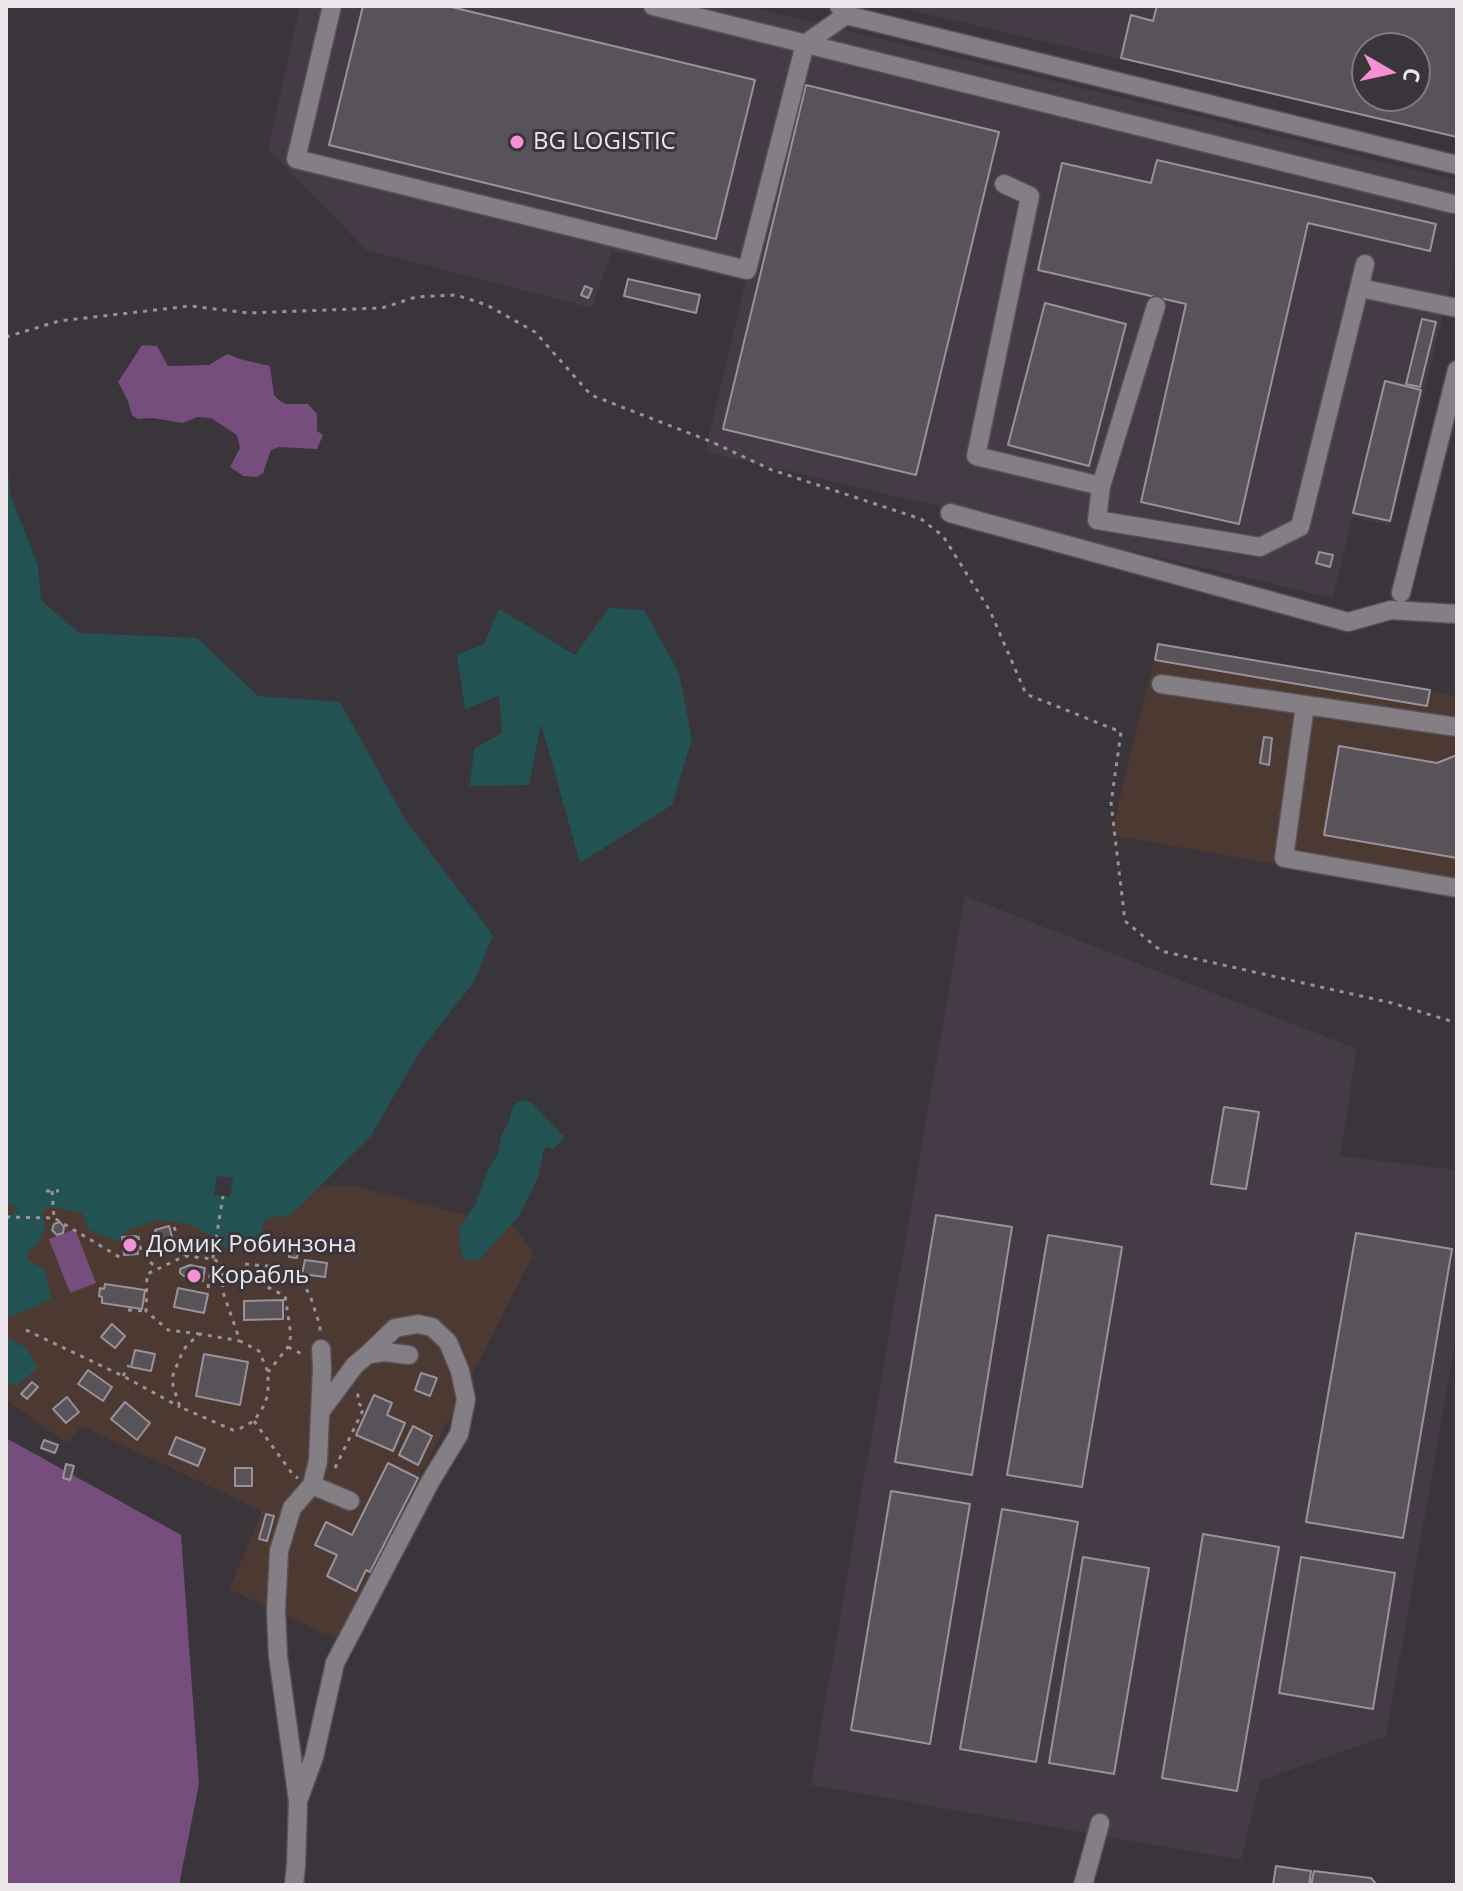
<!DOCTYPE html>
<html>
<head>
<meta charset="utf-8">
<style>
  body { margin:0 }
  #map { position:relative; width:1463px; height:1891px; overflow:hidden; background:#3a343b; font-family:"Open Sans",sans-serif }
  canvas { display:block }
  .frame { position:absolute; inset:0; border:8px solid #eae6ea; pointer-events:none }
  .north { position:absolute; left:1351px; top:32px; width:80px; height:80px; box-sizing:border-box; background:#3a343b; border:2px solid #807b81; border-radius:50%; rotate:99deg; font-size:22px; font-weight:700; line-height:32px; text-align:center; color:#eae6ea }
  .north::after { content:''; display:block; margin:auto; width:28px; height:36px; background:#f591d2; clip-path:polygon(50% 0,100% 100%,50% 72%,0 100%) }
</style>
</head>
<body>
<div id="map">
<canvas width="1463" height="1891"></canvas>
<div class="frame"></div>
<div class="north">С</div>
</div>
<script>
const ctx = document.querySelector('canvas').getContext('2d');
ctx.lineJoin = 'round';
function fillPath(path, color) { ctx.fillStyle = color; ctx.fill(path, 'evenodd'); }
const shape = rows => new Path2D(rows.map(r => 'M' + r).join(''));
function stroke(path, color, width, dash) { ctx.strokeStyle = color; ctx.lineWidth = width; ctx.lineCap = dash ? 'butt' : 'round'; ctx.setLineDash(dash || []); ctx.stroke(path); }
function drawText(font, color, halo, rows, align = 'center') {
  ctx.font = font + ' "Open Sans",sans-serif'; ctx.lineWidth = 6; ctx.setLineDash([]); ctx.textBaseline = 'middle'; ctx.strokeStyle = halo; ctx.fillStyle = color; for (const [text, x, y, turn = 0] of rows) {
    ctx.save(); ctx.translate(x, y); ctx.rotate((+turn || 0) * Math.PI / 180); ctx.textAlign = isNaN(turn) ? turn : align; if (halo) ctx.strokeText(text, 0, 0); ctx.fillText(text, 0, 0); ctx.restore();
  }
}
fillPath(shape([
  [1158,644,1457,696,1457,896,1111,835],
  [354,1186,514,1227,534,1253,337,1639,229,1589,262,1511,82,1426,67,1443,6,1400,6,1190]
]), '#4c3932');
fillPath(shape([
  [300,6,747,6,1457,180,1457,259,1391,525,1352,517,1333,598,705,452,746,280,612,251,592,308,366,250,268,149],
  [901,6,1457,6,1457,137,900,8],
  [1367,48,1415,48,1415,96,1367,96],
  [965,896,1357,1049,1340,1156,1457,1170,1457,1333,1386,1736,1260,1781,1241,1860,811,1785]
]), '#453b47');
fillPath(shape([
  [142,345,157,346,168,366,209,365,227,354,240,359,270,366,274,395,280,401,286,404,308,404,317,414,317,431,323,435,317,449,279,447,271,450,263,473,257,477,243,476,230,467,240,448,237,435,211,418,197,417,183,423,153,418,138,419,132,415,128,401,118,382],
  [75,1229,96,1283,70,1293,49,1239],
  [6,1438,181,1535,199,1784,179,1885,6,1885]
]), '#764e7e');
fillPath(shape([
  [6,457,11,496,38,566,41,600,79,633,197,638,258,696,340,702,406,821,493,935,474,982,422,1048,370,1137,292,1214,265,1219,261,1234,245,1244,224,1247,207,1233,189,1224,157,1220,128,1230,116,1241,89,1230,82,1213,53,1207,42,1211,45,1228,36,1246,29,1250,28,1260,45,1270,51,1299,6,1319,6,1219,18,1209,6,1203],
  [609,608,644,610,679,673,692,739,672,805,580,863,541,724,529,785,470,786,474,749,502,733,499,696,465,709,457,655,484,644,499,609,575,655],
  [521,1100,531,1102,564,1137,553,1150,547,1147,544,1149,538,1178,519,1216,480,1259,473,1261,462,1258,459,1229,476,1203,488,1169,498,1154,501,1136,508,1124,513,1106],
  [6,1337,26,1348,38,1367,17,1386,6,1382]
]), '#235253');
fillPath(shape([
  [217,1176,233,1178,230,1197,214,1195]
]), '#3a343b');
const building = shape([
  [363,6,447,6,755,80,716,239,329,145,363,6],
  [1157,6,1457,6,1457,137,1121,58,1131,15,1153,21,1157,6],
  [1367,48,1415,48,1415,96,1367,96,1367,48],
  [806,85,999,132,916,475,723,429,806,85],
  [1157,160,1436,224,1430,251,1308,223,1239,524,1141,502,1186,304,1038,270,1062,163,1151,183,1157,160],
  [628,279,700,295,696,313,624,296,628,279],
  [585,286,592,289,588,298,581,295,585,286],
  [1045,303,1126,324,1089,466,1008,445,1045,303],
  [1422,319,1436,322,1420,387,1406,384,1422,319],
  [1385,381,1421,390,1390,521,1353,513,1385,381],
  [1319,552,1333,555,1330,567,1316,563,1319,552],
  [1158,644,1430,690,1427,706,1155,660,1158,644],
  [1264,737,1272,738,1269,765,1260,763,1264,737],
  [1339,746,1437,763,1457,755,1457,858,1324,835,1339,746],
  [1224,1107,1259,1112,1246,1189,1211,1184,1224,1107],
  [936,1215,1012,1227,972,1475,895,1462,936,1215],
  [60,1222,64,1227,63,1233,57,1235,52,1230,54,1224,60,1222],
  [169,1226,173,1240,159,1244,155,1230,169,1226],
  [1356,1233,1452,1249,1403,1538,1306,1522,1356,1233],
  [1048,1235,1122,1247,1082,1487,1007,1475,1048,1235],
  [136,1236,138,1254,124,1255,122,1237,136,1236],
  [291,1245,299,1246,297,1258,289,1257,291,1245],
  [305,1260,327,1263,325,1277,302,1274,305,1260],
  [190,1265,205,1268,203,1281,188,1279,180,1273,180,1269,190,1265],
  [105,1284,145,1290,142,1309,102,1303,102,1297,99,1296,100,1288,104,1289,105,1284],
  [178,1288,208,1294,204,1313,174,1307,178,1288],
  [283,1300,283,1319,244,1320,244,1301,283,1300],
  [112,1324,125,1336,115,1348,101,1337,112,1324],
  [135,1350,155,1354,151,1371,131,1367,135,1350],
  [204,1354,248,1362,240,1405,196,1396,204,1354],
  [88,1370,112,1387,103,1401,78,1384,88,1370],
  [421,1373,437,1378,430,1396,415,1390,421,1373],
  [32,1382,38,1387,27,1399,21,1394,32,1382],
  [374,1395,392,1403,387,1415,405,1423,393,1451,356,1435,374,1395],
  [67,1397,79,1412,66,1423,53,1409,67,1397],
  [125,1402,150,1423,137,1440,111,1419,125,1402],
  [413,1426,432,1436,418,1465,399,1455,413,1426],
  [176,1437,205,1449,198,1466,169,1454,176,1437],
  [44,1440,58,1445,55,1453,41,1448,44,1440],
  [388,1463,418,1478,370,1572,366,1570,356,1591,327,1576,337,1555,315,1545,326,1522,352,1535,388,1463],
  [66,1464,74,1466,70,1480,63,1478,66,1464],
  [235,1468,252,1468,252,1486,235,1486,235,1468],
  [891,1491,970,1504,930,1744,851,1730,891,1491],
  [1002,1509,1078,1522,1036,1762,960,1749,1002,1509],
  [266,1514,274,1516,267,1541,259,1539,266,1514],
  [1203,1534,1279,1547,1237,1791,1162,1778,1203,1534],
  [1083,1557,1149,1568,1114,1774,1049,1763,1083,1557],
  [1301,1557,1395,1573,1373,1709,1279,1693,1301,1557],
  [1276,1866,1311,1871,1309,1885,1273,1885,1276,1866],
  [1314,1871,1371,1878,1377,1885,1311,1885,1314,1871]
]);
fillPath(building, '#585259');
stroke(building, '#99929a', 2);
const minor = shape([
  [332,6,296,159,747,270,805,44,846,15],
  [653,6,1453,204],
  [839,6,846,15,1457,165],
  [1004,184,1030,196,976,456,1101,486,1097,520,1260,547,1300,527,1365,264],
  [1360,288,1457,308],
  [1101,486,1156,306],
  [950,513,1348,622,1391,610,1457,614],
  [1401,593,1457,370],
  [1161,684,1457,727],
  [1305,705,1284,858,1457,888],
  [320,1412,355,1365,367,1355,384,1352,409,1355],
  [312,1485,318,1461,322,1368,321,1349],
  [298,1801,314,1757,335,1663,430,1482,459,1434,466,1399,460,1371,448,1342,432,1327,418,1324,395,1328,367,1355],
  [294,1885,296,1866,298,1801,278,1656,276,1611,279,1551,292,1508,312,1485,350,1501],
  [1083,1885,1100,1823]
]);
stroke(minor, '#555156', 21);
stroke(shape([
  [6,337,59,321,190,306,249,313,382,308,416,297,456,295,487,305,535,332,591,395,712,442,772,470,921,519,943,536,990,611,1026,694,1121,732,1111,803,1125,921,1161,951,1392,1003,1457,1023],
  [46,1191,59,1191],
  [52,1191,54,1218],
  [6,1217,54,1218,121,1258],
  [174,1227,185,1256],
  [138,1236,141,1252,156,1268],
  [222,1263,223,1292,240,1341,259,1351,268,1372,268,1393,265,1404,254,1421,241,1428,233,1430,180,1407,173,1386,173,1375,182,1353,187,1345,200,1334,240,1341],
  [245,1264,277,1267,292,1273,300,1280,310,1295,320,1326,320,1333],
  [208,1288,223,1196],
  [128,1310,146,1311],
  [26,1330,123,1376,180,1407],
  [200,1334,168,1330,146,1311,147,1274,185,1256,213,1259,285,1296,291,1335,288,1347,268,1372],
  [288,1347,306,1356],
  [123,1376,129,1365],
  [254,1421,294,1476,298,1478],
  [335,1468,364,1408,358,1403,358,1395,353,1392]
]), '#989399', 3, [4, 6]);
stroke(minor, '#847e85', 18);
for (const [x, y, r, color] of [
  [517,142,8,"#f591d2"],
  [130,1245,8,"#f591d2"],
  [194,1276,8,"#f591d2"]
]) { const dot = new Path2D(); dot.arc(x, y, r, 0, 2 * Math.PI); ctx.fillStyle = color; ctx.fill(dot); stroke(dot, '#3a343b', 3); }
drawText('24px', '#eae6ea', '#3a343b', [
  ["BG LOGISTIC",533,142],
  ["Домик Робинзона",146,1245],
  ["Корабль",210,1276]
], 'left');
</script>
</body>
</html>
